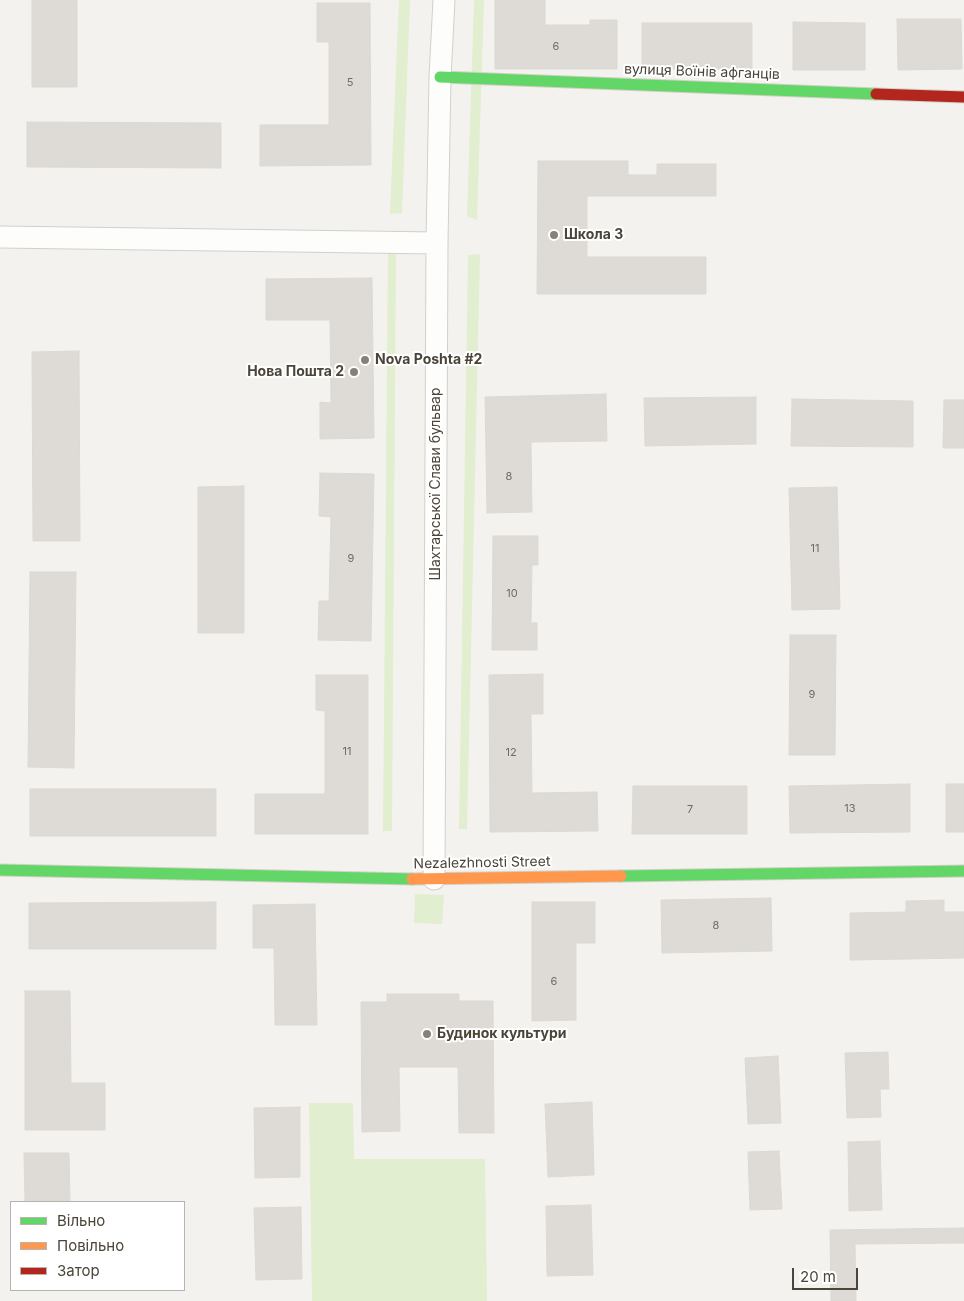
<!DOCTYPE html>
<html>
<head>
<meta charset="utf-8">
<style>
  body { margin:0 }
  #map { position:relative; width:964px; height:1301px; overflow:hidden; background:#f4f2ee; font-family:Inter,sans-serif }
  canvas { display:block }
  .legend { position:absolute; left:10px; top:1201px; width:175px; height:90px; box-sizing:border-box; background:#fff; border:1px solid #b7b4b0; margin:0; padding:6px 9px; list-style:none; font-size:15px; color:#4b4439 }
  .legend li { display:flex; align-items:center; gap:10px; height:25px }
  .legend b { width:25px; border:1px solid #b7b4b0 }
  .scale { position:absolute; left:792px; top:1268px; width:66px; height:22px; box-sizing:border-box; border:2px solid #4b4439; border-top:0; padding-left:6px; font-size:15px; line-height:18px; white-space:nowrap; color:#4b4439; -webkit-text-stroke:4px #fff; paint-order:stroke }
</style>
</head>
<body>
<div id="map">
<canvas width="964" height="1301"></canvas>
<ul class="legend">
<li><b style="height:6px;background:#63d668"></b>Вільно</li>
<li><b style="height:6px;background:#ff974d"></b>Повільно</li>
<li><b style="height:6px;background:#b3261e"></b>Затор</li>
</ul>
<div class="scale">20 m</div>
</div>
<script>
const ctx = document.querySelector('canvas').getContext('2d');
ctx.lineJoin = 'round';
function fillPath(path, color) { ctx.fillStyle = color; ctx.fill(path, 'evenodd'); }
const shape = rows => new Path2D(rows.map(r => 'M' + r).join(''));
function stroke(path, color, width, dash) { ctx.strokeStyle = color; ctx.lineWidth = width; ctx.lineCap = dash ? 'butt' : 'round'; ctx.setLineDash(dash || []); ctx.stroke(path); }
function drawText(font, color, halo, rows, align = 'center') {
  ctx.font = font + ' Inter,sans-serif'; ctx.lineWidth = 4; ctx.setLineDash([]); ctx.textBaseline = 'middle'; ctx.strokeStyle = halo; ctx.fillStyle = color; for (const [text, x, y, turn = 0] of rows) {
    ctx.save(); ctx.translate(x, y); ctx.rotate((+turn || 0) * Math.PI / 180); ctx.textAlign = isNaN(turn) ? turn : align; if (halo) ctx.strokeText(text, 0, 0); ctx.fillText(text, 0, 0); ctx.restore();
  }
}
fillPath(shape([
  [399,0,410,0,402,213,390,214],
  [474,0,484,0,477,220,467,216],
  [388,244,396,245,392,831,383,831],
  [480,254,467,829,459,829,468,255],
  [415,894,444,895,442,924,414,923],
  [309,1103,353,1103,354,1159,485,1159,487,1301,312,1301]
]), '#e1eecf');
const building = shape([
  [32,0,77,0,77,87,32,87,32,0],
  [495,0,545,0,545,25,590,25,590,20,617,20,617,69,495,69,495,0],
  [317,3,370,3,371,165,260,166,260,125,329,125,329,42,317,42,317,3],
  [897,19,961,19,962,69,898,70,897,19],
  [793,22,865,23,865,70,793,70,793,22],
  [642,23,752,23,752,69,642,69,642,23],
  [27,122,221,123,221,168,27,167,27,122],
  [538,161,628,161,628,175,657,175,657,164,716,164,716,196,587,196,587,257,706,257,706,294,537,294,538,161],
  [372,278,374,438,320,439,320,402,331,403,330,320,266,320,266,279,372,278],
  [79,351,80,541,33,541,32,352,79,351],
  [606,394,607,441,531,442,532,512,487,513,485,397,606,394],
  [756,397,756,444,645,446,644,398,756,397],
  [792,399,913,401,913,447,791,446,792,399],
  [944,400,964,400,964,448,943,448,944,400],
  [320,473,374,474,371,641,318,640,319,601,329,601,331,517,319,516,320,473],
  [244,486,244,633,198,633,198,487,244,486],
  [837,487,840,609,792,610,789,488,837,487],
  [493,536,538,536,538,565,532,565,531,623,537,623,537,650,492,650,493,536],
  [30,572,76,572,74,768,28,767,30,572],
  [790,635,836,635,835,755,789,755,790,635],
  [543,674,543,714,531,714,532,793,597,792,598,831,490,832,489,675,543,674],
  [316,675,368,675,368,834,255,834,255,794,325,794,325,711,316,710,316,675],
  [910,784,910,832,790,833,789,786,910,784],
  [946,784,964,784,964,832,946,832,946,784],
  [633,786,747,786,747,834,632,834,633,786],
  [30,789,216,789,216,836,30,836,30,789],
  [771,898,772,951,662,953,661,900,771,898],
  [944,900,944,912,964,912,964,958,850,960,850,913,906,912,906,901,944,900],
  [216,902,216,949,29,949,29,903,216,902],
  [532,902,595,902,595,943,576,943,576,1020,532,1021,532,902],
  [315,904,317,1025,275,1025,274,948,253,948,253,905,315,904],
  [25,991,70,991,71,1083,105,1083,105,1130,25,1130,25,991],
  [387,994,459,994,459,1001,493,1001,494,1133,459,1133,458,1067,399,1067,400,1131,362,1132,361,1002,387,1002,387,994],
  [888,1052,889,1089,880,1089,881,1117,847,1118,845,1053,888,1052],
  [778,1056,781,1123,748,1124,745,1058,778,1056],
  [592,1102,594,1175,548,1177,545,1104,592,1102],
  [300,1107,300,1177,255,1178,254,1108,300,1107],
  [880,1141,882,1210,849,1211,848,1142,880,1141],
  [779,1151,782,1209,750,1210,748,1152,779,1151],
  [24,1153,69,1153,70,1202,25,1202,24,1153],
  [591,1205,593,1275,547,1276,546,1206,591,1205],
  [301,1207,302,1279,256,1280,254,1208,301,1207],
  [964,1228,964,1243,855,1244,856,1301,831,1301,830,1230,964,1228]
]);
fillPath(building, '#dedbd6');
stroke(building, '#dcd9d4', 1);
const street = shape([
  [0,237,437,243],
  [434,879,437,243,440,77,444,0]
]);
const fast = shape([
  [440,77,876,94],
  [0,870,412,879],
  [621,876,964,871]
]);
const slow = shape([
  [412,879,621,876]
]);
const jam = shape([
  [876,94,964,97]
]);
stroke(street, '#d2d0cb', 23);
stroke(fast, '#d3cfc5', 13);
stroke(slow, '#d3cfc5', 13);
stroke(jam, '#d3cfc5', 13);
stroke(street, '#fdfdfc', 21);
stroke(fast, '#63d668', 11);
stroke(slow, '#ff974d', 11);
stroke(jam, '#b3261e', 11);
for (const [x, y, r, color] of [
  [554,235,5,"#868178"],
  [365,360,5,"#868178"],
  [354,372,5,"#868178"],
  [427,1034,5,"#868178"]
]) { const dot = new Path2D(); dot.arc(x, y, r, 0, 2 * Math.PI); ctx.fillStyle = color; ctx.fill(dot); stroke(dot, '#fff', 2); }
drawText('11px', '#706a61', null, [
  ["6",556,47],
  ["5",350,83],
  ["8",509,477],
  ["11",815,549],
  ["9",351,559],
  ["10",512,594],
  ["9",812,695],
  ["11",347,752],
  ["12",511,753],
  ["13",850,809],
  ["7",690,810],
  ["8",716,926],
  ["6",554,982]
]);
drawText('14px', '#4b4439', '#fff', [
  ["вулиця Воїнів афганців",702,72,2],
  ["Шахтарської Слави бульвар",436,484,-90],
  ["Nezalezhnosti Street",482,863,-1]
]);
drawText('bold 14px', '#4b4439', '#fff', [
  ["Школа 3",564,235],
  ["Nova Poshta #2",375,360],
  ["Нова Пошта 2",344,372,"right"],
  ["Будинок культури",437,1034]
], 'left');
</script>
</body>
</html>
